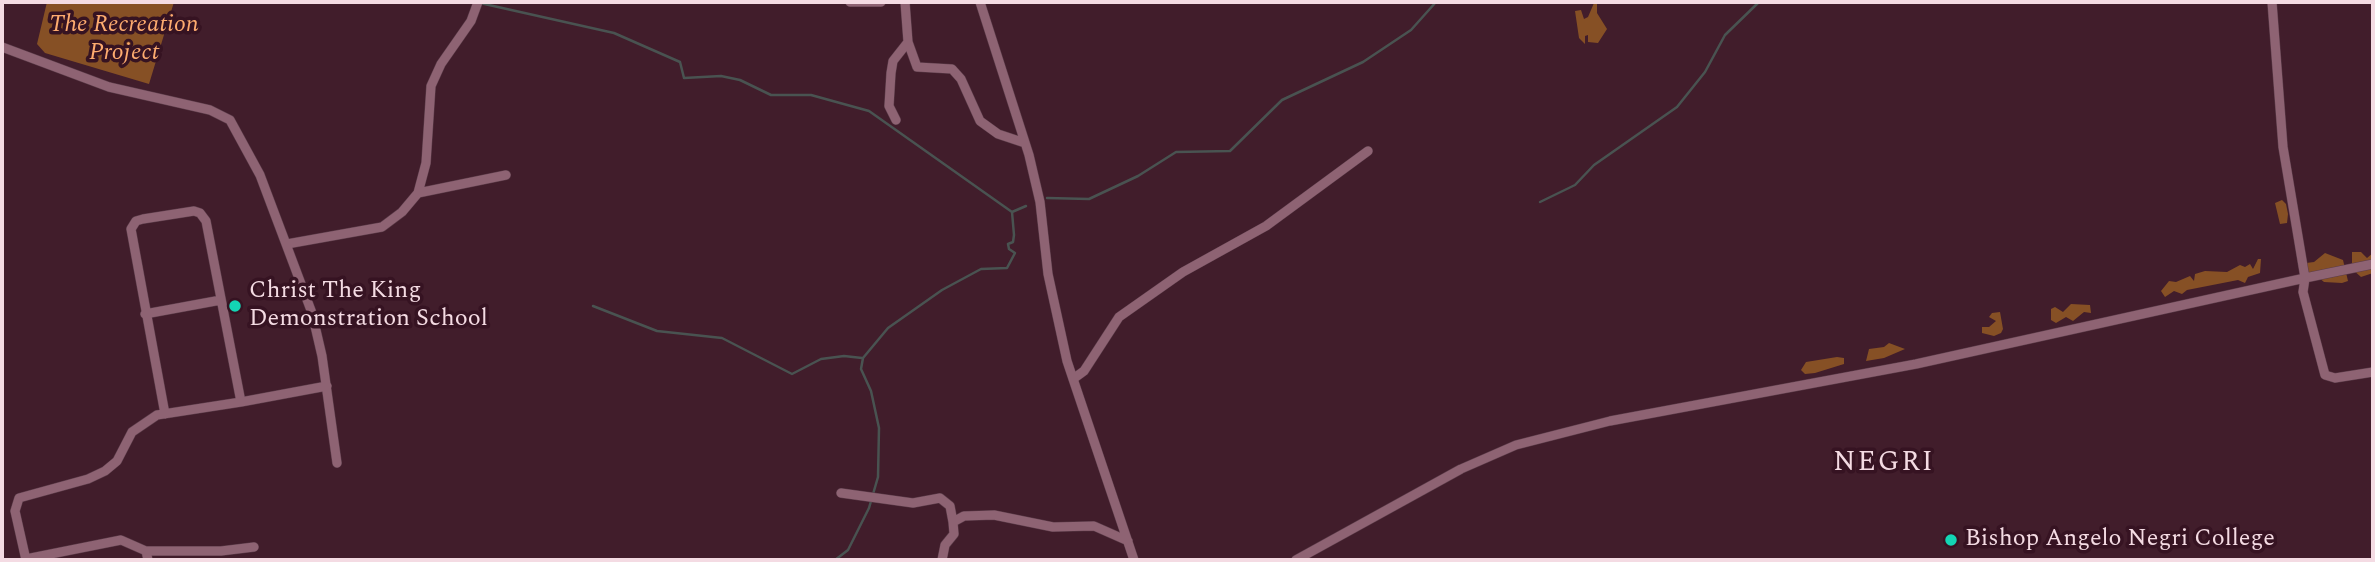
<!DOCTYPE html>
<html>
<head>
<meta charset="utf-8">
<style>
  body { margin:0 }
  #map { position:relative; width:2375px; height:562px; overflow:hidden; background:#411d2b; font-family:Spectral,serif }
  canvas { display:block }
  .frame { position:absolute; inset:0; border:4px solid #f4dbe3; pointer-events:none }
</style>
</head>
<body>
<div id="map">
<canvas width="2375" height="562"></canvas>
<div class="frame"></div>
</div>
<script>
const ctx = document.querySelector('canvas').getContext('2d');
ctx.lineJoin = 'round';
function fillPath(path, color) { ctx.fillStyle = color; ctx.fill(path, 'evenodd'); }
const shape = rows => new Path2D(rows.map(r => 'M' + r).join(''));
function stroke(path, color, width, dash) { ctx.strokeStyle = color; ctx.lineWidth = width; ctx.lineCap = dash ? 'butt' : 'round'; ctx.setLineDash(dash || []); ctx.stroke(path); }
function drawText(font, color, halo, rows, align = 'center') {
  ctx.font = font + ' Spectral,serif'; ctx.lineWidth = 7; ctx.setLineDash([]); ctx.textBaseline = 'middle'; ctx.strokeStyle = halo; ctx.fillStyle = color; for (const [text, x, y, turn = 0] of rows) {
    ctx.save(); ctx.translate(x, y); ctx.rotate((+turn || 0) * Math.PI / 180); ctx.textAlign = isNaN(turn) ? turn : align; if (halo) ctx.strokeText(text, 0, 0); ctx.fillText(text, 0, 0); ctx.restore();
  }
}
fillPath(shape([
  [47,2,174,2,149,84,45,53,37,44],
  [1594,3,1597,3,1597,13,1607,29,1598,43,1588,42,1588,35,1585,36,1585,44,1579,38,1575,11,1581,10,1584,19,1588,17],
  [2282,200,2286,204,2288,214,2287,223,2280,224,2275,203],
  [2352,252,2361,252,2367,258,2373,253,2373,273,2361,277,2352,269],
  [2325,253,2343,260,2348,281,2342,283,2324,282,2318,277,2310,279,2306,263,2314,262],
  [2258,259,2261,259,2260,273,2248,277,2245,283,2238,280,2187,290,2182,294,2174,291,2165,297,2161,291,2169,281,2176,282,2190,276,2194,281,2195,274,2205,271,2227,272,2240,265,2245,267,2250,264,2253,269],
  [2071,304,2090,305,2091,313,2084,312,2073,321,2066,317,2056,323,2051,320,2051,309,2055,307,2063,312],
  [2000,312,2003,329,2001,333,1994,336,1982,333,1982,327,1989,327,1996,321,1989,317,1992,313],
  [1889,343,1905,349,1884,358,1866,361,1869,349,1884,347],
  [1837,357,1844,358,1844,364,1815,373,1805,374,1801,370,1806,362]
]), '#865025');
stroke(shape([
  [480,3,614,33,680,62,684,78,721,76,740,80,771,95,811,95,869,111,1012,212],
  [1047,198,1089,199,1138,176,1176,152,1230,151,1282,100,1363,62,1411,30,1436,2],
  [1540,202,1575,185,1594,165,1677,107,1705,72,1725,35,1759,2],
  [593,306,657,331,722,338,792,374,821,359,844,356,862,358],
  [835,560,848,550,869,508,878,477,879,428,871,391,861,369,863,358,888,328,942,290,981,269,1007,268,1015,253,1009,249,1008,244,1013,242,1014,235,1012,212,1026,206]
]), '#495351', 2.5);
const minor = shape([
  [850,2,881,2],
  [905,2,908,42,917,67,952,69,961,79,980,121,998,134,1025,143],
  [980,2,1029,155,1040,202,1048,274,1067,361,1134,560],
  [2,47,109,87,210,110,230,120,260,175,312,313,322,356,337,463],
  [896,120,889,106,891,73,893,61,908,42],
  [418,193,426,163,431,86,441,64,471,21,478,2],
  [287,244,382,227,402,212,418,193,506,175],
  [2373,264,2305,278,2303,292,2325,375,2335,378,2373,372],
  [145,314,221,300],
  [1073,379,1084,371,1119,317,1183,272,1266,226,1368,151],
  [241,402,327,386],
  [841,493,913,503,940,498,950,506,953,522,954,534,945,545,942,560],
  [953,522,964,516,994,515,1053,527,1094,526,1128,541],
  [146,551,221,551,254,547],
  [26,559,121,540,146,551,148,560],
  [26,560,15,511,19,498,88,479,105,471,117,461,132,432,157,415,241,402,206,221,200,213,194,211,143,219,136,221,131,229,165,414],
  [1296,560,1461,469,1516,445,1610,421,1916,364,2305,278,2283,147,2272,2]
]);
stroke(minor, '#5c3d4a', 10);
stroke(minor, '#8e6373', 9);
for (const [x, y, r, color] of [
  [235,306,7,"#13d5b4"],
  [1951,540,7,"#13d5b4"]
]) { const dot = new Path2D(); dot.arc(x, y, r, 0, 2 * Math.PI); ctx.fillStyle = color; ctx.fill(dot); stroke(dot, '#361322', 2.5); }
drawText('italic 24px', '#fdab6f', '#361322', [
  ["The Recreation",124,26],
  ["Project",124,54]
]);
drawText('24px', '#f4dbe3', '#361322', [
  ["Christ The King",249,292],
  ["Demonstration School",249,320],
  ["Bishop Angelo Negri College",1965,540]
], 'left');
ctx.letterSpacing = '2px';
drawText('28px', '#f4dbe3', '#361322', [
  ["NEGRI",1884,465]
]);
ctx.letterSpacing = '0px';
</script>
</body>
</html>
